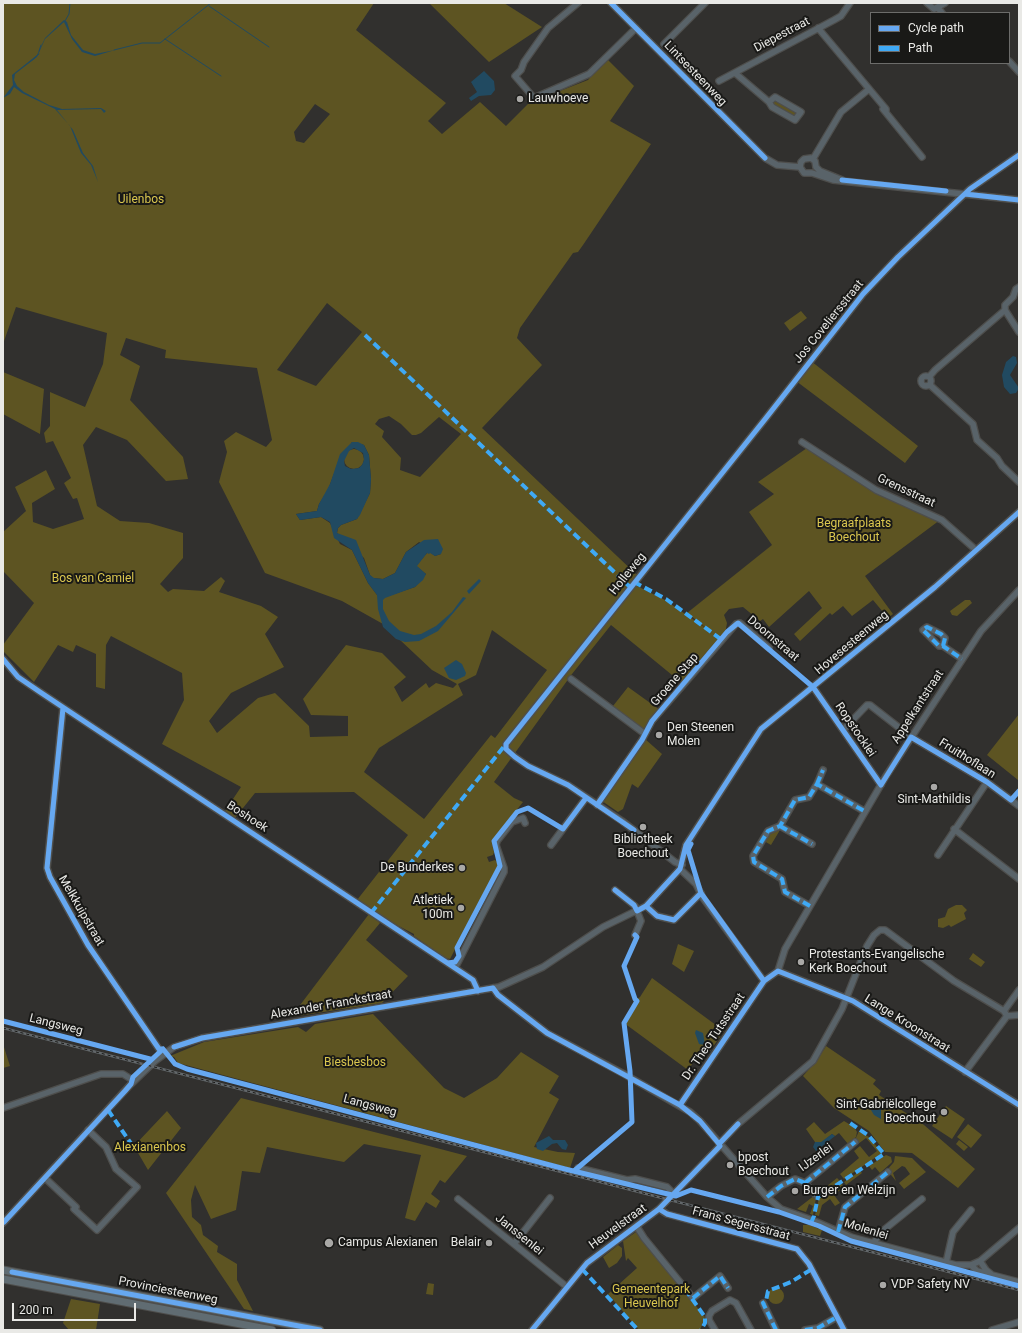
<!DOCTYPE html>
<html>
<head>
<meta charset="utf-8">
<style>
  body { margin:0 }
  #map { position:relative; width:1022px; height:1333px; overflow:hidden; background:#31302e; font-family:Roboto,sans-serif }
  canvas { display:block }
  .frame { position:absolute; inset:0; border:4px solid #e9e9e6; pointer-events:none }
  .legend { position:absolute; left:870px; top:12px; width:140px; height:52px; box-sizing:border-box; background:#191917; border:1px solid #6c6c6a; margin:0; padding:5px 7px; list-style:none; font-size:12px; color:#e9e9e6 }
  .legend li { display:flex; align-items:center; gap:8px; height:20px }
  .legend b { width:20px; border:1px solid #6c6c6a }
  .scale { position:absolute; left:12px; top:1303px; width:124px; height:18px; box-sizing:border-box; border:2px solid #e9e9e6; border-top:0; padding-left:5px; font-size:12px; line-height:14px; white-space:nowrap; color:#e9e9e6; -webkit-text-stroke:3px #191917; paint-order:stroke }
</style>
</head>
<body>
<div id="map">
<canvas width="1022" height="1333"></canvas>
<div class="frame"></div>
<ul class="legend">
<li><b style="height:5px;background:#66a8f1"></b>Cycle path</li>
<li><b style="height:5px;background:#3fa9f5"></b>Path</li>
</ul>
<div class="scale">200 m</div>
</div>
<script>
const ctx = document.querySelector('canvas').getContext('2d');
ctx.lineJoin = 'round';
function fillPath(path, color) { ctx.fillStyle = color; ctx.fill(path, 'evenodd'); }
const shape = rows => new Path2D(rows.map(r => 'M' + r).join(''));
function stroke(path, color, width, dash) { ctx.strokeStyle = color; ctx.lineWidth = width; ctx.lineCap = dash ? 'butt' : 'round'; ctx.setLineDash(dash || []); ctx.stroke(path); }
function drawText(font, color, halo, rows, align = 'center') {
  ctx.font = font + ' Roboto,sans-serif'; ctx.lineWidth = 4; ctx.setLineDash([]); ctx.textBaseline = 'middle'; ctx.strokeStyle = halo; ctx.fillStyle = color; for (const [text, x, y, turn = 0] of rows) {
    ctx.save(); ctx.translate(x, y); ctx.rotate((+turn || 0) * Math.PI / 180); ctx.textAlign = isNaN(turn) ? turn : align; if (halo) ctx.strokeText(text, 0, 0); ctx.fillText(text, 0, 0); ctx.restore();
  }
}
fillPath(shape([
  [3,3,374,3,356,30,446,103,428,121,442,134,480,102,506,126,529,103,588,80,606,58,634,86,610,121,651,144,583,245,578,252,573,253,520,328,517,338,542,365,482,428,637,575,631,583,665,600,710,631,687,613,772,545,749,512,774,494,758,482,807,448,883,497,940,520,865,576,893,614,888,618,873,600,852,616,843,606,832,615,830,613,800,641,794,634,822,608,809,591,769,627,763,619,760,621,743,607,729,609,724,615,727,623,725,634,683,684,611,625,572,674,494,782,514,798,523,802,492,841,494,852,493,855,487,857,489,862,495,860,499,864,450,959,445,958,414,936,414,934,387,920,357,900,408,835,354,792,255,793,235,818,225,811,241,787,162,744,184,700,182,673,111,636,106,645,105,689,96,687,96,654,76,645,73,652,58,645,34,682,3,651,3,645,34,603,3,571,3,532,26,511,15,487,46,470,55,489,32,503,33,522,53,529,84,519,77,498,73,499,64,483,71,478,53,441,46,443,44,433,50,426,50,392,85,407,103,364,107,333,16,307,3,344],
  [315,104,330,114,304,143,296,141,294,132],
  [327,303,362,332,316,386,277,370],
  [126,338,166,350,165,358,257,368,272,440,266,447,236,432,224,441,227,452,219,482,265,573,342,601,383,624,432,670,457,684,453,688,436,683,429,688,426,683,402,702,394,687,406,677,382,653,346,645,303,699,311,715,348,716,348,736,310,737,309,726,275,693,258,698,217,733,209,721,231,693,284,667,265,634,278,617,261,606,219,592,225,581,221,577,204,591,173,589,168,592,160,584,183,558,183,533,149,523,120,521,97,506,83,445,96,427,127,440,166,481,188,479,183,457,130,400,140,366,120,355],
  [389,416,401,424,412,435,416,435,421,433,439,417,461,434,420,477,400,470,401,458,382,437,384,431,375,424,379,419],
  [352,442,364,445,369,455,371,479,370,493,357,519,341,525,338,528,337,533,364,558,370,575,373,578,383,579,395,573,406,552,419,542,441,554,435,556,430,552,427,553,416,566,426,574,415,587,385,597,377,595,368,583,352,550,340,544,330,523,321,517,300,520,296,514,317,511,319,504,327,492,334,474],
  [492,630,547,670,495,738,491,735,424,819,364,772,379,748,463,695,458,684,476,675],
  [429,3,504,3,542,27,489,62],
  [777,100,797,112,798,114,794,118,774,107,772,101],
  [801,311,807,318,790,331,784,323],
  [811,361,918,446,905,463,796,381],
  [3,372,44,389,40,434,3,414],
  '344 459a10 10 0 1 1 20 0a10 10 0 1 1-20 0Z',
  [965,600,970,600,972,603,957,616,952,615,950,611],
  [628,687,660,710,646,729,643,730,613,706],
  [1019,714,1019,779,1018,780,987,755],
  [645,739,662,754,638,788,632,784,623,809,618,812,602,801],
  [777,829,780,830,771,845,764,841,770,831],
  [956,905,962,905,967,910,964,913,966,919,951,927,949,925,943,928,938,927,938,919,945,917,948,909],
  [369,914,380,923,366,940,408,976,382,1003,291,1017],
  [678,944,694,951,684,972,672,964],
  [973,953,985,962,981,967,969,959],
  [652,978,724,1031,701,1064,695,1060,688,1070,624,1023,634,1001,640,997],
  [373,1014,444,1088,464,1098,497,1078,521,1052,559,1076,549,1093,559,1099,534,1147,558,1152,575,1153,570,1168,178,1063,174,1057,170,1056,204,1042,298,1027,306,1032,315,1024],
  [3,1044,10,1066,3,1068],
  [826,1046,876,1080,873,1084,881,1091,879,1095,924,1125,975,1169,958,1188,912,1153,885,1152,869,1131,834,1108,803,1076,818,1059],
  [241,1098,429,1146,467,1156,445,1183,440,1180,431,1194,440,1201,436,1208,426,1202,415,1221,405,1218,421,1155,364,1144,344,1162,267,1147,260,1173,242,1171,236,1210,211,1219,195,1185,191,1200,192,1217,201,1225,203,1235,218,1246,217,1252,237,1264,237,1280,253,1311,244,1309,166,1193],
  [946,1106,965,1119,952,1139,932,1126],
  [167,1111,181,1128,148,1170,134,1146],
  [844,1121,854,1127,857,1132,856,1137,848,1144,839,1133,835,1136,832,1134,821,1143,815,1142,806,1129,814,1122,825,1134],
  [968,1124,982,1135,971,1148,957,1137],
  [859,1131,869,1137,882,1153,844,1179,840,1174,859,1158,854,1151,860,1146,869,1157,877,1151,866,1138,858,1144,855,1140],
  [959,1140,968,1147,964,1151,956,1144],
  [886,1155,891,1157,892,1162,890,1164,880,1173,875,1167,872,1170,869,1166],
  [895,1156,912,1158,926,1172,904,1189,899,1183,910,1174,905,1167,902,1166,893,1173,896,1181,887,1170,894,1162],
  [860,1171,862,1173,846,1185,844,1182],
  [837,1178,840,1181,819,1195,817,1194],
  [841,1183,844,1187,834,1195,840,1203,835,1206,830,1199,822,1205,819,1216,815,1215,819,1198],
  [815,1195,816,1198,813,1215,810,1214,813,1206,809,1204,806,1212,797,1209],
  [803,1225,809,1225,822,1230,820,1236,803,1232],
  [636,1232,705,1317,700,1330,639,1330,608,1294,637,1268,628,1258,626,1261,623,1241],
  [618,1245,622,1248,622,1256,617,1263,609,1268,603,1257],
  [428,1283,434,1284,433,1295,426,1294],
  '768 1296a8 8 0 1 1 16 0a8 8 0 1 1-16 0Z',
  [71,1299,100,1304,96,1330,69,1330,63,1323]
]), '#5d5422');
fillPath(shape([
  [64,20,67,22,71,35,83,50,95,54,115,50,95,56,82,52,72,39,64,22,45,39,37,57,15,74,14,80,17,86,24,92,49,105,62,109,101,108,106,111,104,113,101,109,57,110,73,130,83,153,93,166,98,182,91,165,81,153,70,126,55,109,22,93,14,87,10,94,3,98,13,85,12,75,37,55,45,38],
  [484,71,494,81,495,90,491,95,479,96,471,101,469,98,477,92,471,82],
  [1013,356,1016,357,1017,363,1010,375,1019,388,1016,393,1010,394,1004,387,1002,375,1006,362],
  [352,442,358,442,364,445,369,455,371,479,370,493,360,515,357,519,341,525,338,528,337,533,356,540,370,575,374,578,383,579,395,573,406,552,424,540,438,539,443,549,441,554,435,556,430,553,429,554,427,553,417,566,426,574,423,580,415,587,385,598,383,600,383,609,389,621,400,631,414,635,421,634,436,626,452,612,463,597,466,598,438,631,419,641,405,642,396,639,383,627,378,609,377,595,368,583,352,550,334,538,330,522,321,517,300,520,296,514,317,511,319,504,330,484,340,454],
  [354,448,363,453,364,460,362,465,359,468,351,469,345,466,344,461,349,451],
  [479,579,481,581,469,594,467,591],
  [456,660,462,664,466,673,465,676,456,680,449,678,444,668],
  [696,1030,703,1033,705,1045,699,1044,695,1033],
  [873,1100,881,1105,881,1119,874,1115,871,1110,870,1104],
  [832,1134,835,1136,816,1151,813,1147,815,1142,821,1142],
  [549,1136,553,1140,565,1140,568,1145,566,1150,562,1149,557,1143,552,1144,543,1151,537,1149,536,1143]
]), '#214a61');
stroke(shape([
  [209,6,269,47],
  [65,21,69,14,70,3],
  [165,39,221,76],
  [114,50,142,43,160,43,211,3],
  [39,51,41,45],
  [31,61,39,54]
]), '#214a61', 1);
const minor = shape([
  [578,3,548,28,524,62,521,70,515,76,534,98,589,74,636,28],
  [611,3,765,158,777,165,800,167],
  [927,3,934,9,945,3],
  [938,8,942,13],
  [818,28,886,109,886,112],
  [664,44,705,3],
  [1009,61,1019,72],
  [735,73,769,102,772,107,795,120,801,112,775,97,769,102],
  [719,81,834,20,841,16,850,3],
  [883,109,922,157],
  [813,159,841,112,869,89],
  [842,180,820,171,816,167,815,161,811,158,804,159,801,162,800,167,804,173,812,173,833,180,1019,200],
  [1019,287,1016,289,1013,297,1005,305,1005,310,1019,332],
  '921 381a5 5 0 1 1 10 0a5 5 0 1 1-10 0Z',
  [929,377,935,370,1005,310],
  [930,385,973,424,977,440,997,458,1002,466,1019,482],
  [802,442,876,490,942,520,976,550],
  [943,646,945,638,941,634,927,627,923,630,939,646,943,646,962,659],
  [3,659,18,677,40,692,473,980,478,991],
  [571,679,645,734],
  [813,687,881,785],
  [63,708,47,868,50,877,88,945,159,1049],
  [843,730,867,705,870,705,911,737,987,782,1019,806],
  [817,784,823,770],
  [597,805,642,740,652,721,736,624,740,623,769,648],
  [780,826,812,844],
  [954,829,1019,879],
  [551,845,586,798],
  [938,855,987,782],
  [682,865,675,862,622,821,568,785,528,766,515,757,506,749,506,744,766,418,863,294,898,257,970,189,1019,155],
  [680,869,696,884,703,898,764,981],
  [615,890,635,906,641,921,635,935],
  [646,906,657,916,674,920,701,893],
  [810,906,785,892,782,879,754,862,753,856,768,831,780,826,795,800,809,797,817,784,864,811],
  [455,968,504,872,504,868,496,845,497,841,512,822,523,818,525,823],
  [778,971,785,949,886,776,981,631,1019,590],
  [778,971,853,1001,1019,1105],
  [493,988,498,995,547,1033,624,1074,690,1112,700,1121,767,1197,781,1209,812,1220,851,1237,956,1265,971,1265,980,1261,1019,1228],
  [1004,1011,1019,990],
  [1007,1016,1019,1015],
  [965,1072,1007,1016],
  [680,1105,764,981,778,971],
  [3,1108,101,1074,123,1074,134,1081],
  [719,1144,738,1124,813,1061,842,1009,867,946,874,935,880,930,885,930,954,981,1004,1011,1007,1016],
  [578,1168,627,1180,635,1179,667,1187,673,1193],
  [45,1178,76,1207,74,1209,97,1230,137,1187,116,1169,106,1147,88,1130],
  [805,1183,855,1142],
  [805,1183,816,1195],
  [767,1197,781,1186,795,1179,805,1183],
  [458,1199,567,1287],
  [659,1209,667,1214,797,1249,809,1264,844,1330],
  [3,1223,131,1084,155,1061,174,1047,202,1038,499,987,543,967,603,927,646,906,680,869,686,845,761,729,935,587,1019,512],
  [637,1227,644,1238,693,1298,720,1276,728,1288],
  [838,1232,845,1207,888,1172],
  [873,1243,885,1229,922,1199],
  [514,1244,550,1198],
  [980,1261,986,1270,991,1274],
  [946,1263,953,1232,971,1210],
  [971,1265,977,1271,1019,1282],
  [763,1303,776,1330],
  [532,1330,587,1263,659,1209,720,1146],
  [715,1330,709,1320,709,1316,712,1311,730,1300,736,1303,751,1330],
  [805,1330,818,1328,837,1317],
  [992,1330,1019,1322]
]);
const major = shape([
  [3,1270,320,1330],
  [3,1279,272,1330]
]);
stroke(minor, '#4e4e4c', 8);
stroke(major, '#4e4e4c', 9);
stroke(minor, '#596369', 5.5);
stroke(major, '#606c72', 7);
const rail = shape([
  [3,1028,1019,1290]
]);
stroke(rail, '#62676a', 2.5);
stroke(rail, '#191917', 1, [3]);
stroke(shape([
  [365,335,630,587],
  [634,582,666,599,722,640],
  [943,646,945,638,941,634,927,627,923,630,939,646,943,646,962,659],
  [817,784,823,770],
  [780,826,812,844],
  [810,906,785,892,782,879,754,862,753,856,768,831,780,826,795,800,809,797,817,784,864,811],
  [371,913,506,744],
  [108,1110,132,1145],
  [805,1183,855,1142],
  [805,1183,816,1195],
  [767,1197,781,1186,795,1179,805,1183],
  [811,1223,814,1216,818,1197,884,1154,869,1136,847,1121],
  [838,1232,845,1207,888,1172],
  [582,1269,638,1330],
  [685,1289,705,1317,705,1323,701,1330],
  [693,1298,720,1276,728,1288],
  [776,1330,763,1303,766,1301,768,1291,791,1282,812,1269],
  [805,1330,818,1328,837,1317]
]), '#3fa9f5', 4, [8, 4]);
stroke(shape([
  [611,3,765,158],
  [842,180,946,191],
  [965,194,1019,200],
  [3,659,18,677,40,692,473,980,478,991],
  [63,708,47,868,50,877,88,945,159,1049,163,1049],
  [597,805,642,740,652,721,727,632,738,623,813,687,881,785,911,737,987,782,1011,800,1019,791],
  [634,830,568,785,528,766,515,757,506,749,506,744,766,418,863,294,898,257,970,189,1019,155],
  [691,844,688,850,701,893,764,981],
  [615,890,634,905,637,911,646,906,680,869,686,845,761,729,935,587,1019,512],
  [646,906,657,916,674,920,701,893],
  [448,963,455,962,459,956,457,948,500,866,494,841,517,812,528,808,563,829,586,798],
  [3,1021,150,1059],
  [174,1047,202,1038,493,988,498,995,547,1033,680,1105,700,1121,719,1144,738,1124],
  [163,1049,175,1064,187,1069,565,1169,676,1196,691,1190,779,1212,819,1226,851,1241,1019,1286],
  [680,1105,764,981,778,971,853,1001,1019,1105],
  [574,1171,632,1122,630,1071,624,1023,637,1001,635,999,624,966,637,937,635,935],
  [659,1209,667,1214,797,1249,809,1264,844,1330],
  [4,1222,125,1091,131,1084,133,1077,163,1049],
  [12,1272,320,1330],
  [532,1330,587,1263,659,1209,720,1146]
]), '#66a8f1', 5);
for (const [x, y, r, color] of [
  [520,99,4,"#a9a8a6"],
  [659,735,4,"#a9a8a6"],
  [934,787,4,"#a9a8a6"],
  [643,827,4,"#a9a8a6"],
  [462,868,4,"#a9a8a6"],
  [461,908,4,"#a9a8a6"],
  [801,962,4,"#a9a8a6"],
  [944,1112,4,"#a9a8a6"],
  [730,1165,4,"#a9a8a6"],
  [795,1191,4,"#a9a8a6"],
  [329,1243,5,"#a9a8a6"],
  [489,1243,4,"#a9a8a6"],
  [883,1285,4,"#a9a8a6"]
]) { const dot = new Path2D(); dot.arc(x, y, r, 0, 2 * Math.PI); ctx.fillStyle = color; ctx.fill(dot); stroke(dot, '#191917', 1.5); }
drawText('12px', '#e9e9e6', '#191917', [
  ["Diepestraat",782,35,-28],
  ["Lintsesteenweg",695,74,46],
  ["Jos Coveliersstraat",829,322,-51],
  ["Grensstraat",906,491,25],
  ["Holleweg",628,574,-51],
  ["Doornstraat",773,639,40],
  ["Hovesesteenweg",852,643,-40],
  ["Groene Stap",675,680,-49],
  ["Appelkantstraat",918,707,-57],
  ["Ropstocklei",855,730,56],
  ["Fruithoflaan",967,759,32],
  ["Boshoek",247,817,33],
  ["Melkkuipstraat",81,911,60],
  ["Alexander Franckstraat",331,1005,-10],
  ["Lange Kroonstraat",907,1024,32],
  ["Langsweg",56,1025,14],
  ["Dr. Theo Tutsstraat",714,1037,-56],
  ["Langsweg",370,1106,15],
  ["IJzerlei",816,1158,-36],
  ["Frans Segersstraat",741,1224,15],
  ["Heuvelstraat",618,1227,-36],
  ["Molenlei",866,1230,17],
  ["Janssenlei",519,1235,39],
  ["Provinciesteenweg",168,1291,11]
]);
drawText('12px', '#e9e9e6', '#191917', [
  ["Lauwhoeve",528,99],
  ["Den Steenen",667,728],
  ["Molen",667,742],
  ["Sint-Mathildis",934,800,"center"],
  ["Bibliotheek",643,840,"center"],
  ["Boechout",643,854,"center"],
  ["De Bunderkes",454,868,"right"],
  ["Atletiek",453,901,"right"],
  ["100m",453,915,"right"],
  ["Protestants-Evangelische",809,955],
  ["Kerk Boechout",809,969],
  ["Sint-Gabriëlcollege",936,1105,"right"],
  ["Boechout",936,1119,"right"],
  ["bpost",738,1158],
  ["Boechout",738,1172],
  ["Burger en Welzijn",803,1191],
  ["Campus Alexianen",338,1243],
  ["Belair",481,1243,"right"],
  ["VDP Safety NV",891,1285]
], 'left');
drawText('12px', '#dbc74f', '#191917', [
  ["Uilenbos",141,200],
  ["Begraafplaats",854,524],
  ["Boechout",854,538],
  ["Bos van Camiel",93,579],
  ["Biesbesbos",355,1063],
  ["Alexianenbos",150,1148],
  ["Gemeentepark",651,1290],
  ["Heuvelhof",651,1304]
]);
</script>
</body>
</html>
